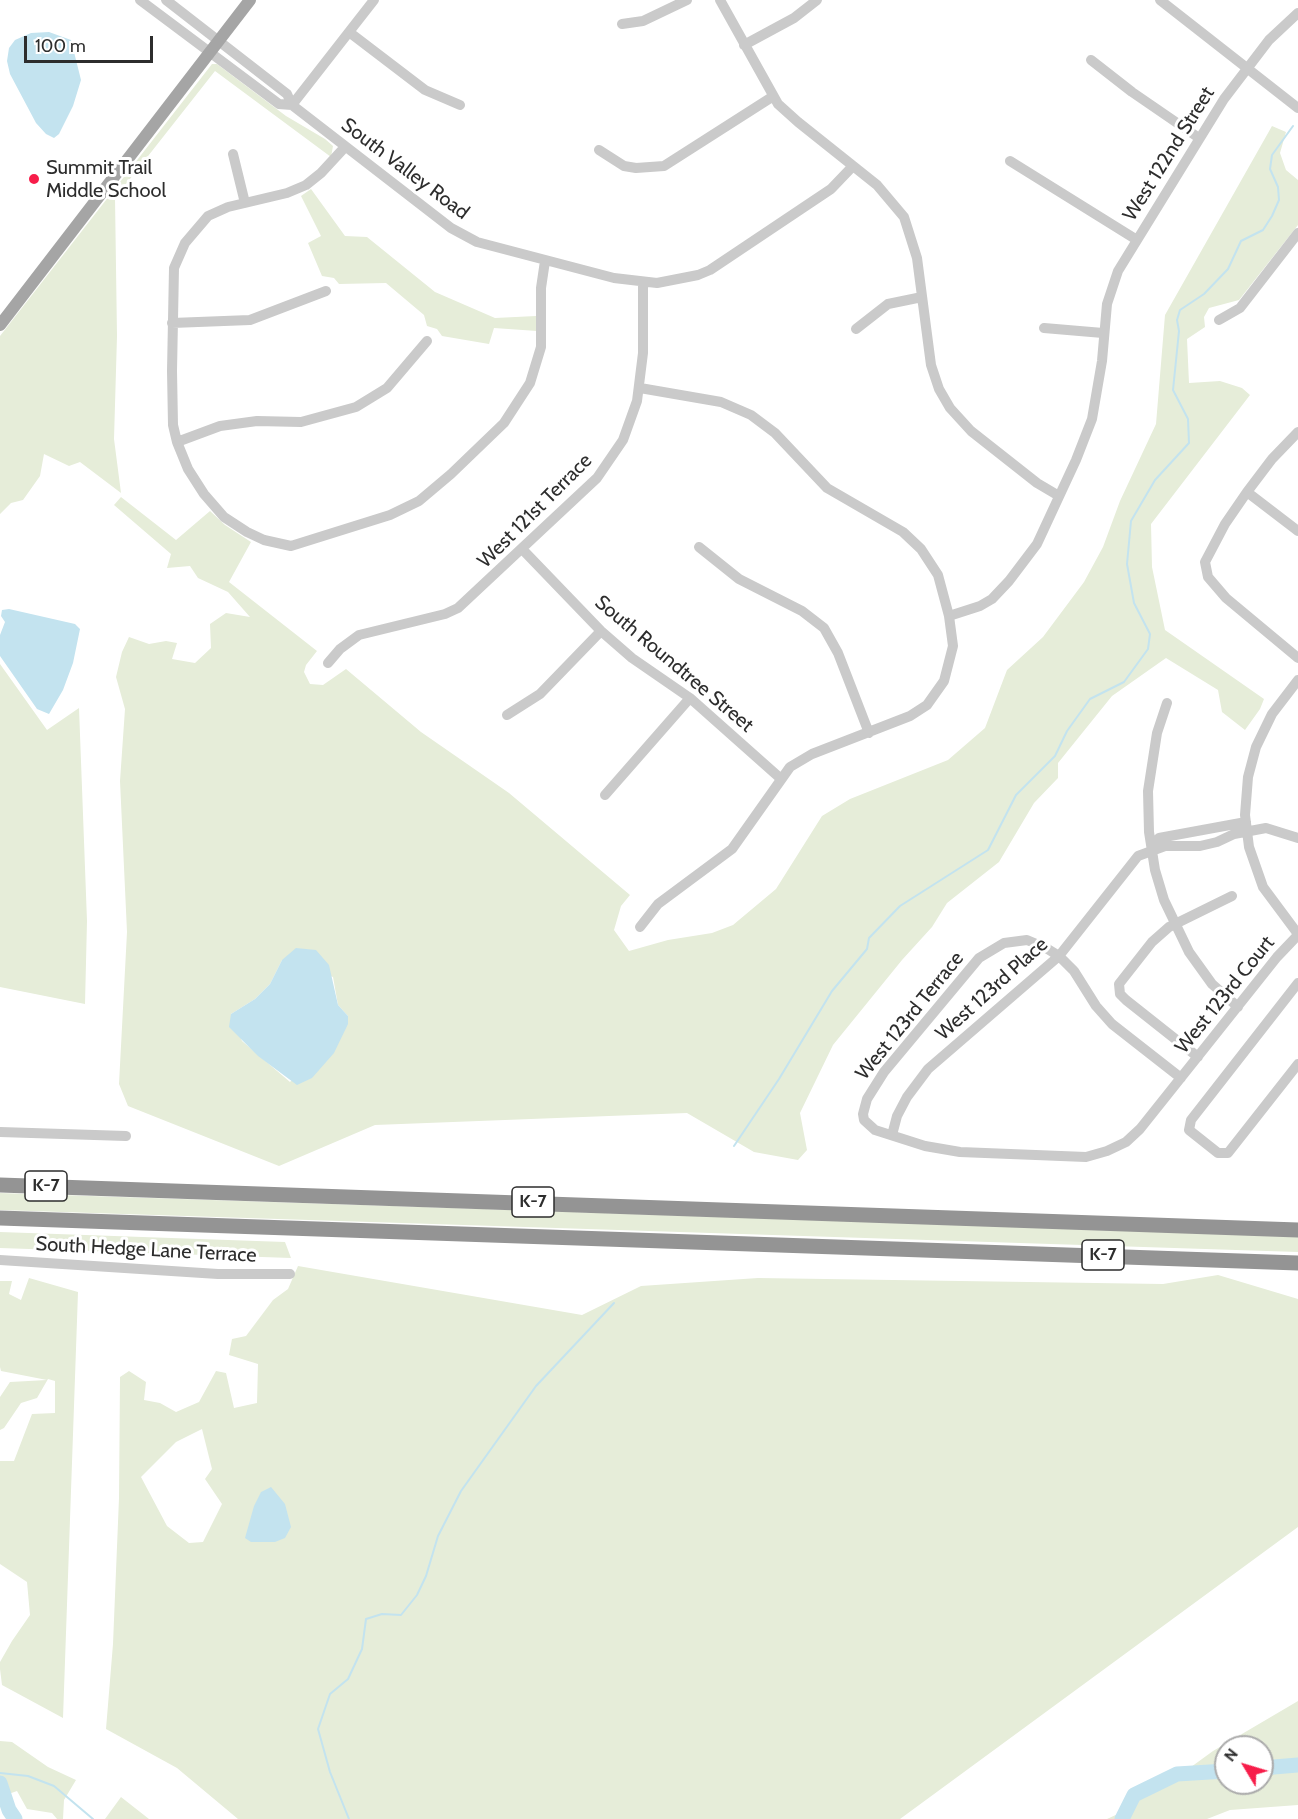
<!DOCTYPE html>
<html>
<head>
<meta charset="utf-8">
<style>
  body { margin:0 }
  #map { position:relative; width:1298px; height:1819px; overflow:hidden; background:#fff; font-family:Cabin,sans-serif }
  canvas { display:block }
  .north { position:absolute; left:1214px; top:1735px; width:60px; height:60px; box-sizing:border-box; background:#fff; border:2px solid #ababab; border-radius:50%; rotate:308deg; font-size:16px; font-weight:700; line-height:24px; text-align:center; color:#2d2d2d }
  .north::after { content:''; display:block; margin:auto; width:21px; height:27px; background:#f71d4a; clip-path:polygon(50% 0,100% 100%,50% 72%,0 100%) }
  .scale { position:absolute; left:24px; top:36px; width:129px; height:27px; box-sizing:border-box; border:3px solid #2d2d2d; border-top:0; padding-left:8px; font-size:18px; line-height:21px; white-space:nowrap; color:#2d2d2d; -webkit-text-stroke:4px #fff; paint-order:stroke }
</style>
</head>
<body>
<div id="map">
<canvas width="1298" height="1819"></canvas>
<div class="north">N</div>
<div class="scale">100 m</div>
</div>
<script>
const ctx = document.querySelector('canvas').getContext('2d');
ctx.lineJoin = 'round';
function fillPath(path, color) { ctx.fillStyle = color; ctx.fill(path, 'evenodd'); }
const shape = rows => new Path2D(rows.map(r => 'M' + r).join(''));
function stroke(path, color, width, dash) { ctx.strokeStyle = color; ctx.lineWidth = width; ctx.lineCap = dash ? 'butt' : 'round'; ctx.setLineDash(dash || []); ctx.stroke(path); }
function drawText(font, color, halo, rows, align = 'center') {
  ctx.font = font + ' Cabin,sans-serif'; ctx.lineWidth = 6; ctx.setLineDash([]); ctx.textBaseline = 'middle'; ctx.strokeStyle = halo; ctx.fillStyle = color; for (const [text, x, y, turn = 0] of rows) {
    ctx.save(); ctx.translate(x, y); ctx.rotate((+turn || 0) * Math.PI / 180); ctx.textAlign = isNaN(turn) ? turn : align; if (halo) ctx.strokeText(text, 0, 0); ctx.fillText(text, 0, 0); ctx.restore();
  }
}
fillPath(shape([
  [212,64,217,64,286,116,325,139,333,146,331,157,215,71,115,198,117,336,114,439,121,493,80,462,69,466,44,454,40,476,23,500,11,503,0,514,0,336],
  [1272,126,1286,132,1280,153,1286,170,1298,180,1298,225,1239,300,1209,308,1204,317,1205,327,1187,339,1189,383,1220,381,1242,388,1250,395,1151,524,1152,567,1165,630,1264,699,1260,709,1245,730,1222,712,1218,690,1166,658,1112,696,1058,763,1058,778,1034,803,999,862,947,903,932,927,902,960,833,1045,800,1113,807,1150,798,1160,754,1152,687,1113,375,1125,279,1166,128,1106,119,1084,127,932,120,781,125,709,116,677,122,652,129,637,149,644,166,641,177,643,172,659,195,663,211,648,210,624,226,613,250,617,228,592,198,578,190,566,167,568,171,554,114,505,121,497,176,540,210,511,225,525,251,542,229,582,317,651,306,665,304,672,310,684,323,685,346,669,421,732,509,793,630,895,621,906,614,930,629,951,668,940,712,933,733,925,776,889,822,816,850,799,948,760,985,728,1007,670,1043,637,1084,582,1103,547,1120,501,1156,424,1165,315],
  [282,960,333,977,338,1005,348,1016,290,1082,242,1041,231,1014,255,999,270,984],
  [311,189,345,236,367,237,435,292,495,318,536,316,537,331,494,328,489,344,442,336,437,329,427,326,424,315,386,283,339,284,334,278,322,276,308,243,321,236,301,196],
  [0,664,47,730,79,708,87,921,85,1004,0,987],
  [0,1193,1298,1236,1298,1252,0,1210],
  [0,1232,285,1242,291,1258,0,1248],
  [298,1266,582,1315,641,1286,758,1278,1163,1284,1218,1275,1298,1299,1298,1527,900,1819,238,1819,177,1768,106,1729,113,1644,119,1498,120,1377,129,1371,146,1382,144,1400,160,1403,176,1412,199,1402,216,1371,226,1373,234,1408,257,1403,258,1364,229,1355,232,1339,246,1336,273,1300,288,1289],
  [202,1429,212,1469,205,1479,222,1504,203,1542,189,1543,167,1526,141,1477,176,1442],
  [29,1278,78,1292,63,1718,2,1685,0,1669,0,1662,12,1641,30,1615,27,1582,0,1564,0,1461,14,1461,32,1414,55,1413,55,1381,48,1379,37,1398,21,1403,4,1428,0,1430,0,1397,10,1382,47,1380,1,1371,0,1367,0,1281,12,1281,9,1294,21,1300],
  [1298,1701,1298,1805,1230,1810,1207,1819,1107,1819,1120,1813,1140,1796,1180,1775,1213,1751],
  [1226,1747,1262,1747,1262,1783,1226,1783],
  [0,1741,12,1742,48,1767,76,1780,64,1800,63,1819,57,1819,52,1813,27,1809,17,1791,0,1797],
  [121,1797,149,1819,105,1819]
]), '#e6edd9');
fillPath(shape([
  [49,32,71,40,81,80,73,106,59,134,54,138,46,134,36,123,10,74,7,61,9,48,15,40,31,33],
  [9,609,75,624,80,629,73,663,63,690,49,714,37,709,0,656,0,635,5,622,1,616,2,610],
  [296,948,316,950,329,965,338,1005,348,1016,348,1024,334,1053,312,1078,297,1085,258,1056,229,1027,231,1014,255,999,270,984,282,960],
  [271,1487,285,1504,291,1527,285,1538,275,1542,251,1542,245,1538,254,1506,261,1492]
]), '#c3e3ef');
stroke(shape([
  [734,1146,779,1079,832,991,867,949,869,938,900,906,988,850,1016,795,1055,756,1067,731,1090,699,1124,682,1148,649,1150,634,1134,603,1127,564,1131,521,1155,480,1189,443,1188,419,1173,390,1179,331,1177,320,1180,310,1204,294,1228,269,1241,241,1263,230,1272,216,1279,200,1278,187,1270,169,1272,155,1293,126],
  [0,1773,28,1776,54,1786,93,1819],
  [349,1819,330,1772,318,1729,330,1694,348,1679,362,1649,366,1619,382,1614,401,1615,417,1595,426,1576,438,1536,461,1491,536,1386,614,1303]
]), '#c3e3ef', 2);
stroke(shape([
  [1262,1768,1298,1765],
  [0,1783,9,1810,15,1819],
  [1122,1819,1134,1795,1177,1774,1226,1771]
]), '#c3e3ef', 15);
stroke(shape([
  [140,0,279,104,292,105],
  [166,0,287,94,292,105,451,228,477,242,614,278,657,283,698,275,710,270,831,189,853,166],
  [720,0,778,104,798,122,877,185,904,217,917,258,931,365,939,389,950,408,971,431,1037,483,1059,496],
  [1160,0,1298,108],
  [622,24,643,21,687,0],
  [349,32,425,90,460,105],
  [744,45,794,18,817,0],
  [1091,60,1132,92,1199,138],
  [292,105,374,0],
  [345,147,321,173,306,185,287,193,228,207,208,216,185,243,174,268,172,371,173,425,177,442,188,469,204,494,224,517,247,532,264,540,291,546,390,515,419,501,451,474,504,423,530,383,541,347,541,288,545,261],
  [599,150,624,166,636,168,664,166,772,97],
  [233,154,245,203],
  [1010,161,1137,240],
  [1219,320,1240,308,1298,233],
  [172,323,250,320,326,291],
  [1044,328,1103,333],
  [856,329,888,304,922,297],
  [640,388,721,402,751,415,775,433,827,488,903,532,921,549,938,575,949,616,953,646,944,681,927,705,910,716,812,754,790,767,732,849,658,904,640,927],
  [1298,432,1272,459,1247,492,1225,524,1205,562,1208,577,1226,598,1298,658],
  [177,442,220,426,257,421,301,422,356,407,387,388,427,341],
  [1247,492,1298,531],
  [699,547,739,579,802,611,824,628,838,653,869,733],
  [523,550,601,631,632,658,690,698,780,778],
  [949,616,980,606,992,599,1009,581,1037,544,1076,460,1092,419,1102,361,1107,304,1118,271,1224,99,1269,40,1298,13],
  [328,663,340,649,359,635,445,614,458,608,597,478,623,440,637,401,643,353,643,283],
  [1298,680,1272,714,1256,747,1248,777,1245,815,1249,847,1263,887,1298,934],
  [1167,703,1157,733,1148,791,1149,832,1155,870,1164,900,1189,952,1212,984,1238,1007],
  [507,715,540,694,601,631],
  [605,795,690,698],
  [1151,849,1159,838,1246,822],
  [1298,983,1191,1120,1189,1130,1218,1153,1228,1153,1298,1064],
  [1198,1057,1126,1000,1120,994,1119,984,1152,942,1169,927,1232,896],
  [1181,1078,1112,1024,1096,1006,1074,971,1059,956,1046,948,1027,940,1004,943,979,958,884,1072,867,1099,863,1114,864,1120,875,1130,925,1146,960,1152,1086,1157,1107,1151,1126,1142,1140,1129,1203,1050,1277,957,1298,935],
  [0,1132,126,1136],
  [892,1135,897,1116,907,1097,928,1069,1059,956,1138,856,1165,846,1200,846,1217,842,1234,834,1266,828,1298,838],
  [0,1260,218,1274,290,1274]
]), '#cacaca', 10);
stroke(shape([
  [0,325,250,0]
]), '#a5a5a5', 12);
stroke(shape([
  [0,1185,1298,1230],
  [0,1218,1298,1263]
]), '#949494', 15);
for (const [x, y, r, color] of [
  [34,179,6,"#f71d4a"]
]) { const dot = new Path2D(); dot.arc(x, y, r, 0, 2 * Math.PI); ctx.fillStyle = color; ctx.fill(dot); stroke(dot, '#fff', 2); }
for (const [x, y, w] of [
  [46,1186,42],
  [533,1202,42],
  [1103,1255,42]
]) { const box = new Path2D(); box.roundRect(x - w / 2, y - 15, w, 30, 4.5); ctx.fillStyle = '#fff'; ctx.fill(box); stroke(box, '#2d2d2d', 1.5); }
drawText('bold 18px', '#2d2d2d', null, [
  ["K-7",46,1186],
  ["K-7",533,1202],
  ["K-7",1103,1255]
]);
drawText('20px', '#2d2d2d', '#fff', [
  ["West 122nd Street",1169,154,-58],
  ["South Valley Road",405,169,37],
  ["West 121st Terrace",535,511,-45],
  ["South Roundtree Street",674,664,40],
  ["West 123rd Place",992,989,-42],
  ["West 123rd Court",1225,995,-51],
  ["West 123rd Terrace",910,1016,-51],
  ["South Hedge Lane Terrace",146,1250,3]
]);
drawText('20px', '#2d2d2d', '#fff', [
  ["Summit Trail",46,168],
  ["Middle School",46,191]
], 'left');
</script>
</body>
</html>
